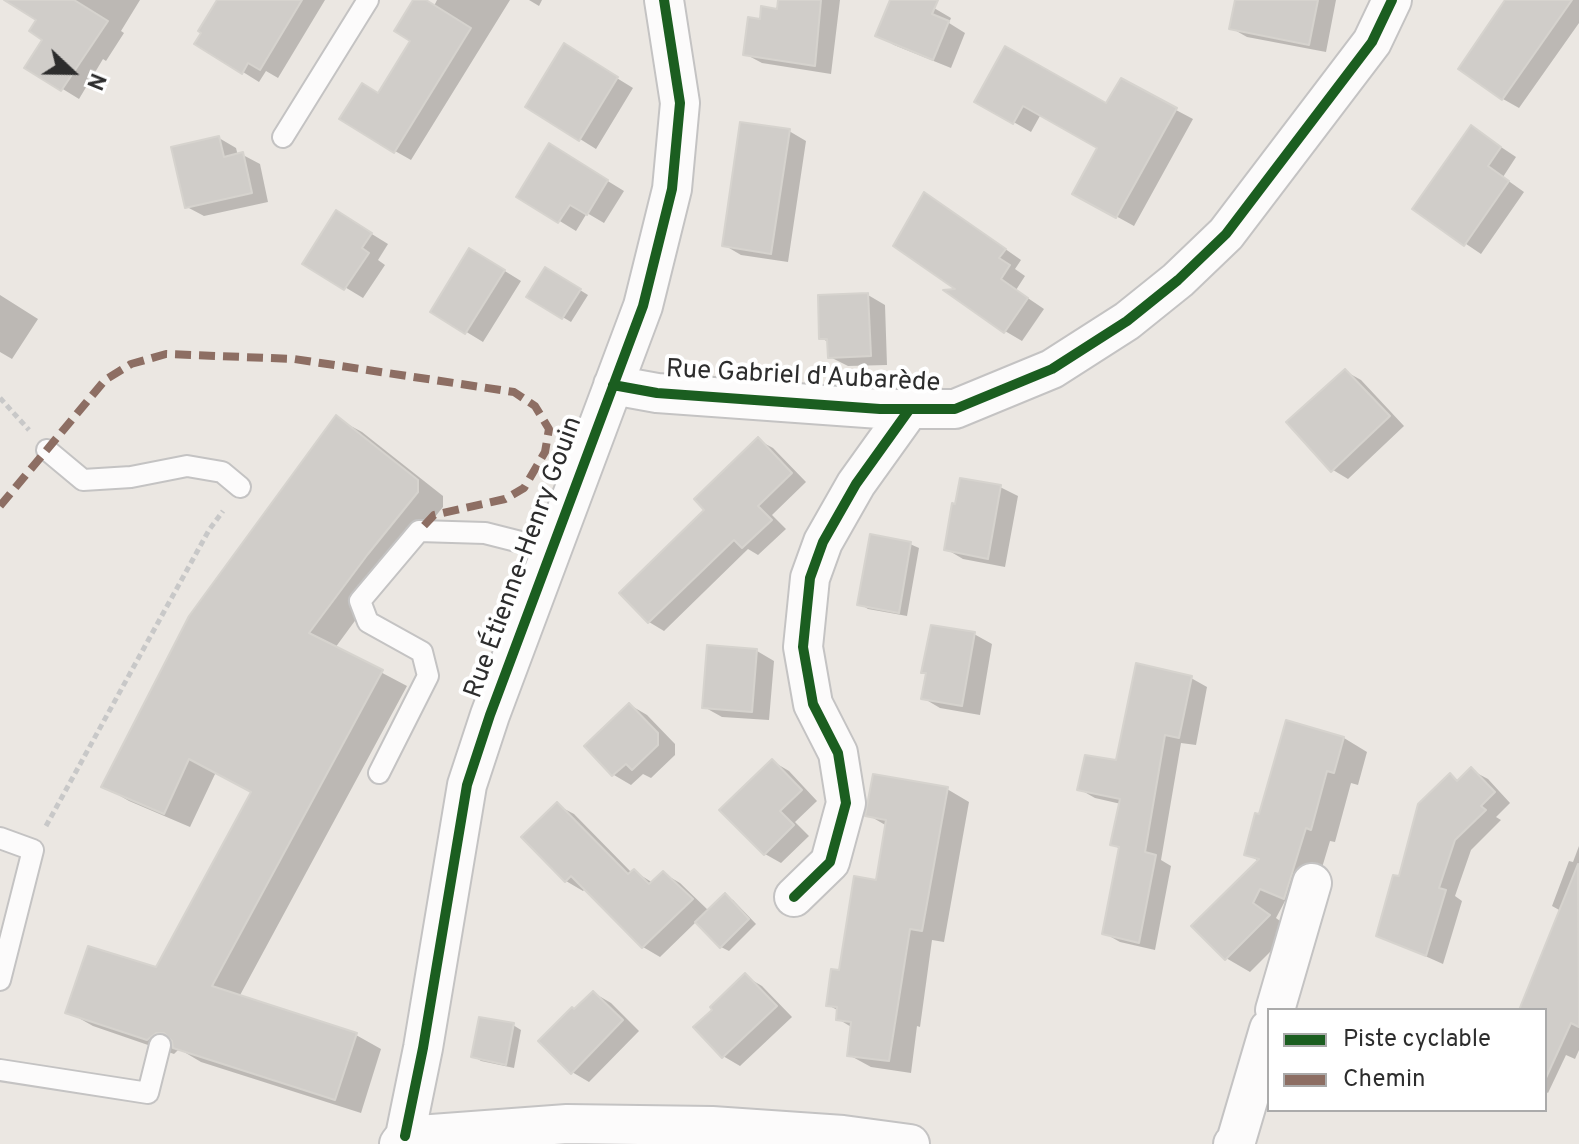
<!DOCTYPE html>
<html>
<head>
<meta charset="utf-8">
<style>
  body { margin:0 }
  #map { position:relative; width:1579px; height:1144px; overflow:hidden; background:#ebe7e2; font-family:Overpass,sans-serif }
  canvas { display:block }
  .legend { position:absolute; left:1267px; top:1008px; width:280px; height:104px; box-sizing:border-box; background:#fff; border:2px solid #ababab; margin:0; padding:10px 14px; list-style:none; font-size:24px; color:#2d2d2d }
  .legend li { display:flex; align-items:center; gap:16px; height:40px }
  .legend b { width:40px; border:2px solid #ababab }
  .north { position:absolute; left:32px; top:32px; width:80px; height:80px; -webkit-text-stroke:6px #fff; paint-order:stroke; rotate:112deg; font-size:22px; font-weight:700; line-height:32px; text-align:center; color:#2d2d2d }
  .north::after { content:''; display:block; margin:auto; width:28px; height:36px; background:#2d2d2d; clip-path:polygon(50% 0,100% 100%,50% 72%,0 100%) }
</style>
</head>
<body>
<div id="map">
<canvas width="1579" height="1144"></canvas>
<ul class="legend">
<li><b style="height:10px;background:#1b5e20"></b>Piste cyclable</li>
<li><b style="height:10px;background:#8d6e63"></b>Chemin</li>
</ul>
<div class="north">N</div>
</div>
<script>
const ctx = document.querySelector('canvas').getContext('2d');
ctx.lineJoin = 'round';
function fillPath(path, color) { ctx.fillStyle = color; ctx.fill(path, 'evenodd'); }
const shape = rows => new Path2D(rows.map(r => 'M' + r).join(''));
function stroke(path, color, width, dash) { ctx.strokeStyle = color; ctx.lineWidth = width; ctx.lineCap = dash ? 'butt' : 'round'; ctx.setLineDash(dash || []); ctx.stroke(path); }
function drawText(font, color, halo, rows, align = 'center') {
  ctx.font = font + ' Overpass,sans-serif'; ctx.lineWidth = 8; ctx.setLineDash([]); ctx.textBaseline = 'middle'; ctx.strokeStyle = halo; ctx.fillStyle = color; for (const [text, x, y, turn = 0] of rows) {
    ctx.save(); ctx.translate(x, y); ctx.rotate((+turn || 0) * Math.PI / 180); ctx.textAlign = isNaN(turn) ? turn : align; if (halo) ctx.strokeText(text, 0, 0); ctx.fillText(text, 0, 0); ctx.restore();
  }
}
fillPath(shape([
  [38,0,140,0,121,31,124,33,106,61,103,59,79,99,27,67,45,39,38,20],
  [246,0,325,0,278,78,266,71,259,82,243,72],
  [415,0,423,0,434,6,437,0,510,0,411,160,395,151,379,95,413,40],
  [529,0,542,0,539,6],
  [780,0,840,0,831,74,762,63,745,54,762,21,779,11],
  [892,0,914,0,934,8,951,18,949,23,965,33,951,68,894,45,877,35],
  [1237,0,1336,0,1326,52,1247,37,1231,28],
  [1507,0,1579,0,1579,23,1519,108,1503,99],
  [581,56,633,88,596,149,580,139],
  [977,101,1176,110,1193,119,1134,226,1074,193,1100,147,1041,114,1031,132],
  [1471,127,1516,157,1503,177,1524,192,1481,254,1414,209],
  [789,131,806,141,788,262,741,255,724,245],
  [219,138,236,148,238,156,243,155,260,164,268,202,204,216,187,207],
  [567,156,624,191,604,223,587,213,576,231,519,196],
  [941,204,1021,260,1015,269,1025,276,1016,290,1044,309,1022,341,1005,331,961,291],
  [354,223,388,244,378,260,385,265,363,298,305,263],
  [487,260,521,281,483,342,432,311],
  [546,269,588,295,571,322,529,297],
  [0,295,38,319,12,359,0,352],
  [868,295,885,305,887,365,848,366,830,357,830,343,821,338],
  [1345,371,1361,380,1404,426,1348,479,1333,470],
  [336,418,362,432,443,496,443,507,393,569,335,648,407,686,239,997,356,1035,381,1049,361,1113,201,1062,179,1049,174,1054,93,1026,68,1012,157,970,254,792,216,772,190,827,129,801,103,786],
  [758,440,773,448,806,482,772,515,786,529,758,555,748,549,664,631,649,622,707,510],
  [1000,487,1018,496,1005,567,963,559,946,549],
  [910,544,919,548,907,616,868,609,860,604],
  [974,634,992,644,980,715,940,708,923,698,927,674,924,672],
  [757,651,774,661,769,720,722,717,704,707],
  [1191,678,1207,687,1196,745,1181,743,1161,860,1171,866,1155,950,1120,942,1104,933,1120,849,1112,844,1121,804,1095,798,1079,789,1117,762],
  [630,705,647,715,675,744,675,755,651,778,643,774,631,785,614,775,586,746],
  [1344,738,1367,752,1358,785,1351,783,1335,842,1330,841,1309,911,1285,901,1276,918,1292,930,1250,972,1226,958,1259,861,1246,854,1260,816],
  [772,761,789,771,817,801,795,822,809,836,781,863,765,854],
  [1471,770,1488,779,1510,803,1496,817,1501,820,1471,850,1455,896,1462,901,1443,964,1378,935,1401,879,1450,776,1460,781],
  [947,789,969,802,944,942,932,940,920,1027,917,1026,911,1073,871,1067,849,1055,853,1028,838,1019,839,1011,828,1005,877,882,887,826,868,815],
  [557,805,574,814,632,873,634,871,653,883,663,873,680,883,709,911,725,896,733,900,756,924,729,951,721,947,697,921,660,957,643,947,586,888,583,891,566,881],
  [1579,846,1579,1050,1575,1059,1566,1055,1548,1093,1545,1091,1545,1010,1535,1010,1561,911,1552,906,1569,861,1573,862],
  [745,976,762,986,792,1017,740,1066,723,1056,715,1010],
  [594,993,611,1003,639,1031,589,1082,572,1072,575,1011],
  [513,1025,521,1030,514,1068,481,1061,473,1056]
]), '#0003');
const building = shape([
  [4,0,74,0,108,21,61,91,24,68,42,40,29,31,36,20,4,0],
  [217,0,302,0,260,70,248,63,242,74,194,44,201,33,198,31,217,0],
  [413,0,426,0,471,28,394,153,339,119,362,83,378,93,410,41,394,31,413,0],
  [778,0,821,0,815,66,743,55,748,17,760,19,761,6,777,9,778,0],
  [890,0,938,0,932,14,949,21,933,60,875,36,890,0],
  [1235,0,1318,0,1309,45,1229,29,1235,0],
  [1505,0,1572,0,1502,100,1458,69,1505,0],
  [564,43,618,77,579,141,525,107,564,43],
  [1005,46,1106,103,1121,78,1177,108,1116,218,1072,194,1097,148,1023,106,1013,124,974,102,1005,46],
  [740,122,790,129,771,254,722,246,740,122],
  [1471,125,1501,147,1488,166,1509,181,1464,246,1412,209,1471,125],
  [219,136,224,157,243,152,252,193,185,208,171,147,219,136],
  [549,143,608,180,587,215,570,205,558,223,516,197,549,143],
  [924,192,1006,249,999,258,1010,265,1001,279,1028,298,1004,333,943,290,955,289,893,246,924,192],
  [336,210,372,233,362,248,369,253,344,290,302,264,336,210],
  [469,248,505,270,465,334,430,312,469,248],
  [545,267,581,289,562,319,526,297,545,267],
  [868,293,871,356,828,358,827,339,819,339,818,295,868,293],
  [1345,369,1390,416,1331,472,1286,422,1345,369],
  [336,415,418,480,418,492,368,554,309,633,383,670,212,986,357,1033,335,1100,173,1048,172,1041,164,1033,156,1033,147,1040,65,1013,88,946,156,967,251,792,189,759,164,814,101,787,189,616,336,415],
  [758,437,792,473,758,506,772,520,742,548,734,540,648,623,619,593,704,510,694,499,758,437],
  [960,478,1001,485,988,559,944,550,952,503,955,504,960,478],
  [870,534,911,542,899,613,857,605,870,534],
  [931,625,975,632,962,706,921,699,926,673,921,673,931,625],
  [707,645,757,649,752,712,702,708,707,645],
  [1136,663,1192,676,1179,738,1165,735,1145,852,1156,855,1139,943,1102,934,1119,847,1110,845,1120,799,1077,790,1085,755,1116,760,1136,663],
  [629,703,658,733,658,745,632,770,626,764,612,776,584,746,629,703],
  [1286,720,1344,737,1334,773,1327,771,1311,830,1306,828,1284,899,1260,889,1253,903,1270,915,1225,960,1191,926,1259,859,1244,855,1255,813,1259,814,1286,720],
  [772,759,802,790,780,811,794,825,764,855,719,810,772,759],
  [1471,767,1495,792,1481,806,1486,810,1455,840,1439,888,1446,890,1426,956,1376,936,1393,875,1399,876,1418,804,1450,773,1457,781,1471,767],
  [873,774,948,787,922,931,910,929,889,1061,847,1056,851,1022,836,1020,837,1007,826,1006,831,969,839,970,854,876,876,880,886,820,865,816,873,774],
  [557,802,628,874,634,869,649,884,663,871,693,899,642,948,571,876,565,882,521,837,557,802],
  [1578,864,1579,1027,1571,1023,1545,1080,1545,1010,1519,1010,1578,864],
  [725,893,749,919,720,948,695,922,725,893],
  [745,973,777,1006,722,1058,693,1027,712,1010,710,1007,745,973],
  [593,991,623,1020,571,1074,538,1041,572,1007,574,1009,593,991],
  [479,1017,514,1023,506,1065,471,1057,479,1017]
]);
fillPath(building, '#d0cdc9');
stroke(building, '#d6d3ce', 2);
const service = shape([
  [283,137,368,0],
  [47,450,83,480,131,477,187,466,222,472,240,487],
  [379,773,428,676,422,652,368,622,360,601,419,531,485,533,552,550],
  [0,838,33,850,0,980],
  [0,1070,148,1093,160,1045]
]);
const minor = shape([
  [613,385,657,393,880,409,955,409,1052,369,1127,321,1178,280,1226,234,1372,42,1392,0],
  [794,897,830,862,846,803,838,753,813,704,803,647,810,578,823,542,856,484,909,410],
  [1275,1010,1312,883],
  [405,1136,423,1048,467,785,490,715,643,306,672,189,680,103,664,0],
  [399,1144,405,1136,567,1124,712,1126,843,1135,910,1144],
  [1233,1144,1236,1141,1269,1029]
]);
stroke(service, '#c4c3c3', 24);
stroke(minor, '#c4c3c3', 42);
stroke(shape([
  [0,398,29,430],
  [46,826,209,530,223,511]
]), '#c8c8c8', 5, [6, 4]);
stroke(service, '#fcfbfb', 20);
stroke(minor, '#fcfbfb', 38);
stroke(shape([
  [0,506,105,380,131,364,166,354,294,359,514,392,535,406,549,429,545,452,524,488,505,499,434,515,419,531]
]), '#8d6e63', 8, [16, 8]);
stroke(shape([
  [613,385,657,393,880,409,955,409,1052,369,1127,321,1178,280,1226,234,1372,42,1392,0],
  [794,897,830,862,846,803,838,753,813,704,803,647,810,578,823,542,856,484,909,410],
  [405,1136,423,1048,467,785,490,715,643,306,672,189,680,103,664,0]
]), '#1b5e20', 10);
drawText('26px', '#2d2d2d', '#fff', [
  ["Rue Gabriel d'Aubarède",803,378,3],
  ["Rue Étienne-Henry Gouin",525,558,-70]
]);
</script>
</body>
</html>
